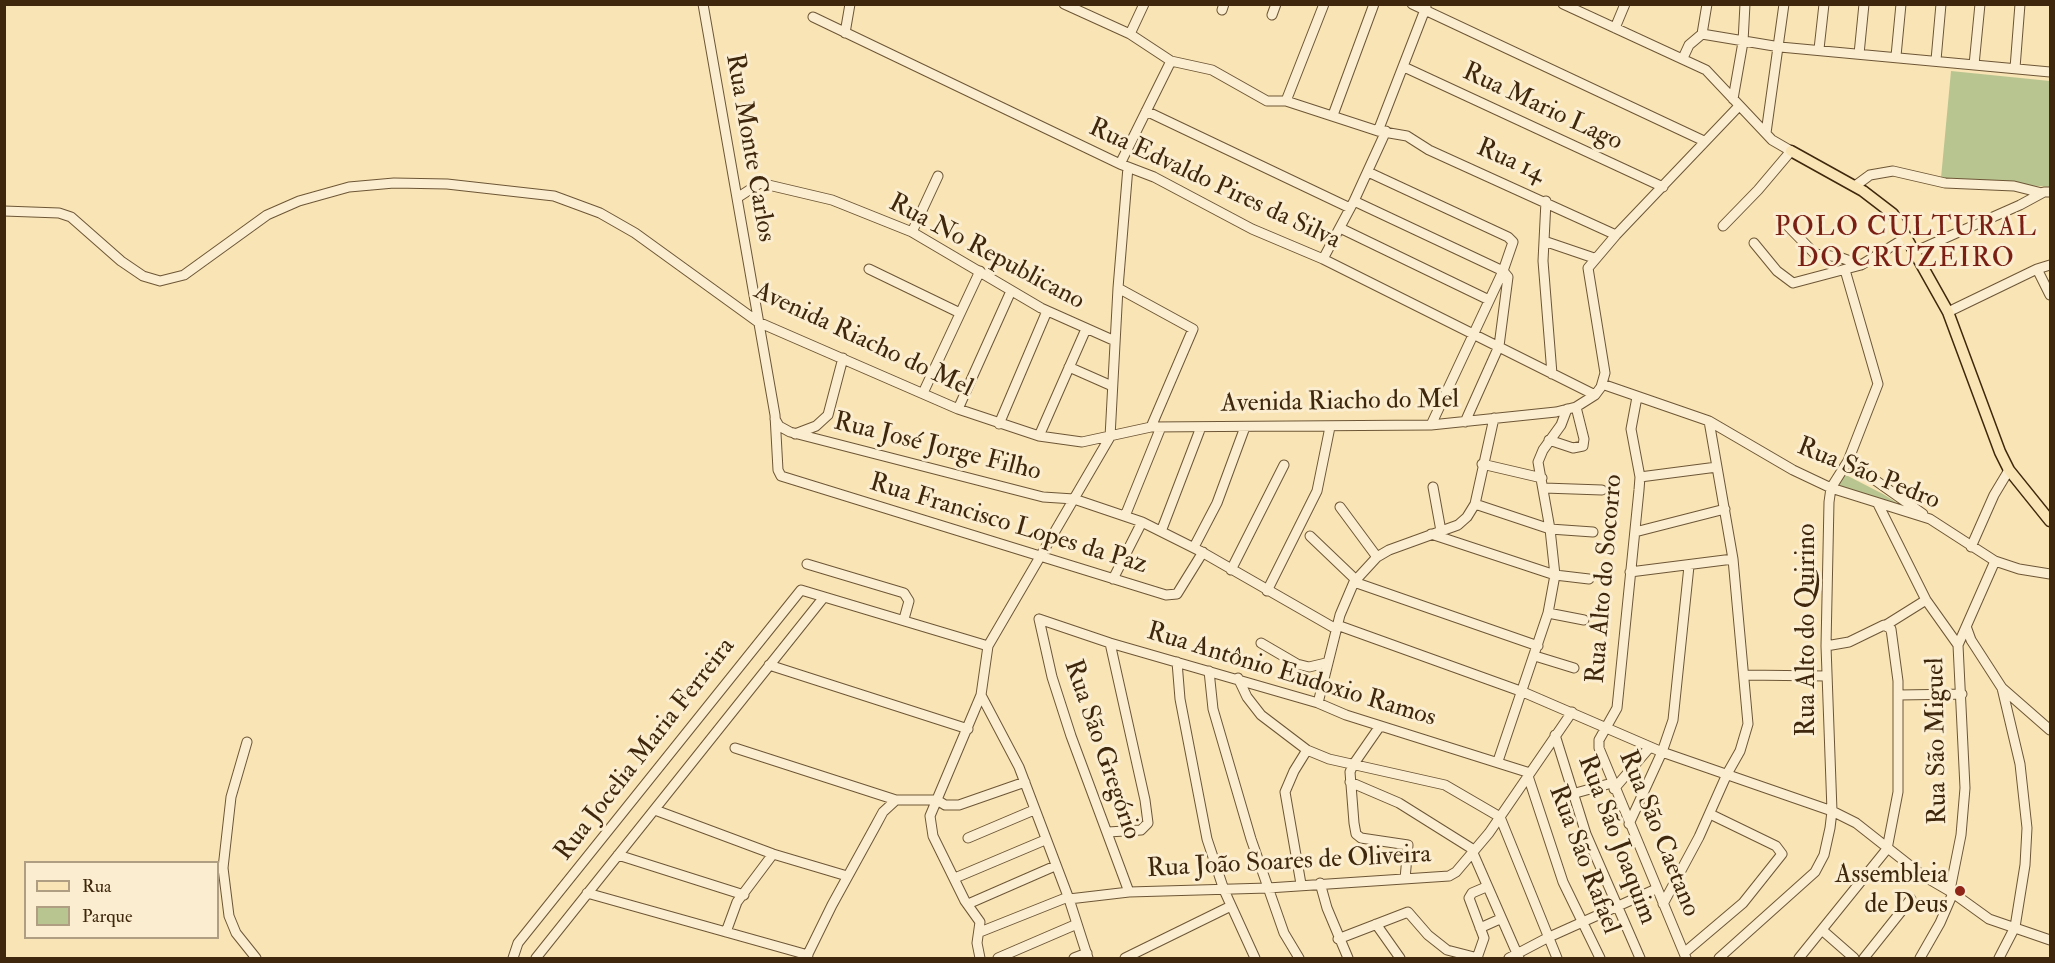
<!DOCTYPE html>
<html>
<head>
<meta charset="utf-8">
<style>
  body { margin:0 }
  #map { position:relative; width:2055px; height:963px; overflow:hidden; background:#f9e4b5; font-family:"IM FELL Double Pica",serif }
  canvas { display:block }
  .frame { position:absolute; inset:0; border:6px solid #3e270c; pointer-events:none }
  .legend { position:absolute; left:24px; top:861px; width:195px; height:78px; box-sizing:border-box; background:#fbedcf; border:2px solid #af9e81; margin:0; padding:8px 10px; list-style:none; font-size:18px; color:#3e270c }
  .legend li { display:flex; align-items:center; gap:12px; height:30px }
  .legend b { width:30px; border:2px solid #af9e81 }
</style>
</head>
<body>
<div id="map">
<canvas width="2055" height="963"></canvas>
<div class="frame"></div>
<ul class="legend">
<li><b style="height:8px;background:#f9e4b5"></b>Rua</li>
<li><b style="height:16px;background:#b9c591"></b>Parque</li>
</ul>
</div>
<script>
const ctx = document.querySelector('canvas').getContext('2d');
ctx.lineJoin = 'round';
function fillPath(path, color) { ctx.fillStyle = color; ctx.fill(path, 'evenodd'); }
const shape = rows => new Path2D(rows.map(r => 'M' + r).join(''));
function stroke(path, color, width, dash) { ctx.strokeStyle = color; ctx.lineWidth = width; ctx.lineCap = dash ? 'butt' : 'round'; ctx.setLineDash(dash || []); ctx.stroke(path); }
function drawText(font, color, halo, rows, align = 'center') {
  ctx.font = font + ' "IM FELL Double Pica",serif'; ctx.lineWidth = 6; ctx.setLineDash([]); ctx.textBaseline = 'middle'; ctx.strokeStyle = halo; ctx.fillStyle = color; for (const [text, x, y, turn = 0] of rows) {
    ctx.save(); ctx.translate(x, y); ctx.rotate((+turn || 0) * Math.PI / 180); ctx.textAlign = isNaN(turn) ? turn : align; if (halo) ctx.strokeText(text, 0, 0); ctx.fillText(text, 0, 0); ctx.restore();
  }
}
fillPath(shape([
  [1951,71,2050,81,2050,187,1941,178],
  [1844,474,1883,494,1902,506,1838,487]
]), '#b9c591');
const minor = shape([
  [703,4,775,415,778,470,781,476,1166,595,1177,594,1203,552],
  [1064,4,1130,34,1171,61,1212,70,1267,101,1286,101,1378,131,1407,136,1429,150,1616,235],
  [1412,4,1704,141],
  [1563,4,1706,70,1772,140,1791,151,1758,190,1723,226],
  [1222,10,1224,4],
  [1272,15,1276,4],
  [813,17,1120,164,1154,177,1252,229,1323,259,1595,395],
  [1615,28,1625,4],
  [845,33,850,4],
  [1130,34,1144,4],
  [1702,34,1780,47,2050,72],
  [1702,34,1707,4],
  [1819,49,1824,4],
  [1859,54,1864,4],
  [1896,56,1901,4],
  [1683,58,1689,45,1702,34],
  [1936,60,1941,4],
  [1974,65,1980,4],
  [1404,67,1663,187],
  [2015,68,2020,4],
  [1733,99,1743,42,1745,4],
  [1286,101,1324,4],
  [1146,111,1350,208],
  [1333,115,1374,4],
  [1378,131,1426,7],
  [1766,133,1784,4],
  [1120,164,1171,61],
  [1368,172,1508,237,1513,242,1503,271,1431,425],
  [1855,186,1870,175,1893,171,1945,183,2014,186,2042,193],
  [737,198,760,183,832,200,912,232,1041,308,1115,341],
  [1354,201,1503,271,1508,277,1499,346,1465,422],
  [1546,201,1543,261,1552,374],
  [4,211,59,213,71,217,121,261,143,276,160,281,184,275,267,215,299,201,349,187,394,183,447,184,554,196,600,213,635,233,758,322,958,409,1039,436,1082,442,1151,427,1431,425,1556,412,1576,407,1595,395,1601,387,1605,373,1588,268,1616,235,1739,106],
  [1782,220,1815,254,1839,257,1861,265],
  [1340,228,1489,300],
  [912,232,938,176],
  [1544,241,1594,258],
  [1754,243,1777,271,1793,283,1861,265,1907,237],
  [1916,251,2020,205,2044,192,2050,192],
  [1323,259,1354,201,1386,131],
  [869,269,960,313],
  [2037,269,2050,295],
  [1118,288,1193,329,1151,427],
  [1948,312,2037,269,2050,265],
  [1069,367,1112,386],
  [1602,384,1709,421,1793,470,1831,488,1930,519,1995,561,2019,569,2050,574],
  [923,393,980,271],
  [1637,397,1631,429,1640,477,1639,490,1617,708,1599,740,1599,748,1686,958],
  [958,409,1011,291],
  [775,419,779,426,790,432,1043,497,1074,499,1142,522,1200,551,1336,629],
  [999,424,1047,311],
  [795,434,816,426,828,415,843,358],
  [1039,436,1086,329],
  [1549,440,1573,448,1583,446,1584,439,1576,407],
  [1848,461,1923,514],
  [1482,464,1542,478],
  [1640,477,1717,467],
  [1433,487,1441,531],
  [1544,488,1602,490],
  [1475,504,1550,529,1593,532],
  [1878,504,1926,600,1958,645,1965,788,1961,835,1950,890],
  [1340,507,1377,557],
  [1125,516,1161,427],
  [1162,529,1201,427],
  [1635,532,1725,509],
  [1431,534,1555,575,1589,579],
  [1310,536,1355,579],
  [1194,547,1217,503,1245,427],
  [1971,547,1994,495,2009,470],
  [807,564,904,593,909,601,904,619],
  [1231,570,1284,465],
  [1630,572,1733,559],
  [1113,579,1142,522],
  [1354,582,1538,646],
  [1267,591,1317,491,1330,427],
  [1548,613,1584,620],
  [1039,619,1110,643,1318,703,1346,715,1530,773],
  [1039,619,1052,677,1071,736,1129,892],
  [1337,625,1523,692,1662,752,1832,811,1856,823,1922,875,1953,893,1989,919,2050,940],
  [1886,625,1926,600],
  [1967,629,1971,640,2002,688,2050,730],
  [1261,643,1297,664,1309,667,1326,663],
  [1958,645,1995,561],
  [1535,656,1574,668],
  [1177,662,1180,699,1207,839,1224,890,1255,958],
  [769,665,968,729],
  [1209,671,1213,709,1251,839,1284,933,1299,958],
  [1744,675,1826,676],
  [1238,678,1247,697,1261,715,1307,750,1329,759,1445,785,1500,817,1557,958],
  [1899,695,1962,694],
  [1318,703,1340,615,1354,582,1377,557,1389,550,1458,525,1467,517,1475,504,1494,418],
  [1380,726,1353,765,1350,772,1354,823,1356,834,1361,838,1408,845,1405,879],
  [1555,735,1586,834,1640,958],
  [247,742,231,797,223,868,229,916,236,933,256,958],
  [735,748,896,800,937,800,945,805,959,805,1025,782],
  [1498,761,1548,613,1555,575,1550,529,1538,462,1543,450,1561,425,1567,409],
  [1528,776,1563,882,1600,958],
  [1350,782,1399,803,1474,850],
  [1614,789,1650,747],
  [1572,794,1612,783],
  [655,810,773,854,847,876],
  [1629,824,1662,752,1673,720,1689,566],
  [1108,832,1141,830,1148,823,1145,800,1110,643],
  [968,838,1034,810],
  [1473,853,1519,958],
  [618,855,744,895],
  [955,878,1045,840],
  [1320,883,1327,908,1348,958],
  [1301,884,1285,792,1294,771,1307,750],
  [587,893,808,955],
  [1069,899,1129,892,1268,888,1449,876,1456,872,1489,833,1572,712],
  [968,904,1055,866],
  [1663,904,1699,837,1727,774,1740,751,1748,724,1733,559,1709,421],
  [1376,924,1400,958],
  [1480,928,1500,919],
  [1822,930,1854,958],
  [726,932,737,902,773,854],
  [980,932,1068,897],
  [1338,939,1408,912,1428,935,1447,950,1478,958],
  [1684,953,1743,903,1782,854,1776,846,1710,814],
  [513,958,518,943,801,590,988,646],
  [536,958,824,597],
  [806,958,832,905,876,825,883,812,896,800],
  [980,958,977,943,980,922,965,901,933,836,930,816,981,695],
  [998,958,1077,924],
  [1074,958,1087,953],
  [1088,958,1069,899,1019,767,981,695,988,646,1110,437,1118,288,1128,167],
  [1125,958,1231,906],
  [1477,958,1484,938,1469,898,1472,893,1486,887],
  [1509,958,1547,938,1656,889],
  [1719,958,1815,872,1824,855,1830,828,1832,811,1826,646,1829,502,1831,488,1848,461,1878,384,1845,270],
  [1799,958,1887,849,1898,792,1898,681,1891,629,1884,625,1849,642,1826,646],
  [1864,958,1911,899],
  [1920,958,1940,923,1953,893],
  [1999,958,2015,927,2025,865,2027,828,2020,764,2002,688]
]);
const major = shape([
  [1791,151,1863,191,1893,214,1948,312,2000,452,2009,470,2050,521]
]);
stroke(minor, '#6d5636', 11);
stroke(major, '#3e270c', 13);
stroke(minor, '#fbedcf', 9);
stroke(major, '#f9e4b5', 10);
for (const [x, y, r, color] of [
  [1960,891,6,"#8f2418"]
]) { const dot = new Path2D(); dot.arc(x, y, r, 0, 2 * Math.PI); ctx.fillStyle = color; ctx.fill(dot); stroke(dot, '#fbedcf', 2); }
drawText('26px', '#3e270c', '#fbedcf', [
  ["Rua Mario Lago",1542,108,25],
  ["Rua Monte Carlos",749,148,80],
  ["Rua 14",1510,162,24],
  ["Rua Edvaldo Pires da Silva",1214,185,25],
  ["Rua No Republicano",986,253,28],
  ["Avenida Riacho do Mel",863,341,25],
  ["Avenida Riacho do Mel",1340,403,-1],
  ["Rua José Jorge Filho",937,448,14],
  ["Rua São Pedro",1868,475,22],
  ["Rua Francisco Lopes da Paz",1008,525,17],
  ["Rua Alto do Socorro",1606,579,-85],
  ["Rua Alto do Quirino",1808,630,-90],
  ["Rua Antônio Eudoxio Ramos",1291,676,17],
  ["Rua São Miguel",1938,741,-91],
  ["Rua Jocelia Maria Ferreira",646,750,-52],
  ["Rua São Gregório",1101,750,71],
  ["Rua São Caetano",1658,834,68],
  ["Rua São Joaquim",1616,840,69],
  ["Rua São Rafael",1583,860,69],
  ["Rua João Soares de Oliveira",1289,863,-3]
]);
drawText('26px', '#3e270c', '#fbedcf', [
  ["Assembleia",1948,876],
  ["de Deus",1948,906]
], 'right');
ctx.letterSpacing = '1.5px';
drawText('27px', '#7a1f14', '#fbedcf', [
  ["POLO CULTURAL",1906,229],
  ["DO CRUZEIRO",1906,260]
]);
ctx.letterSpacing = '0px';
</script>
</body>
</html>
